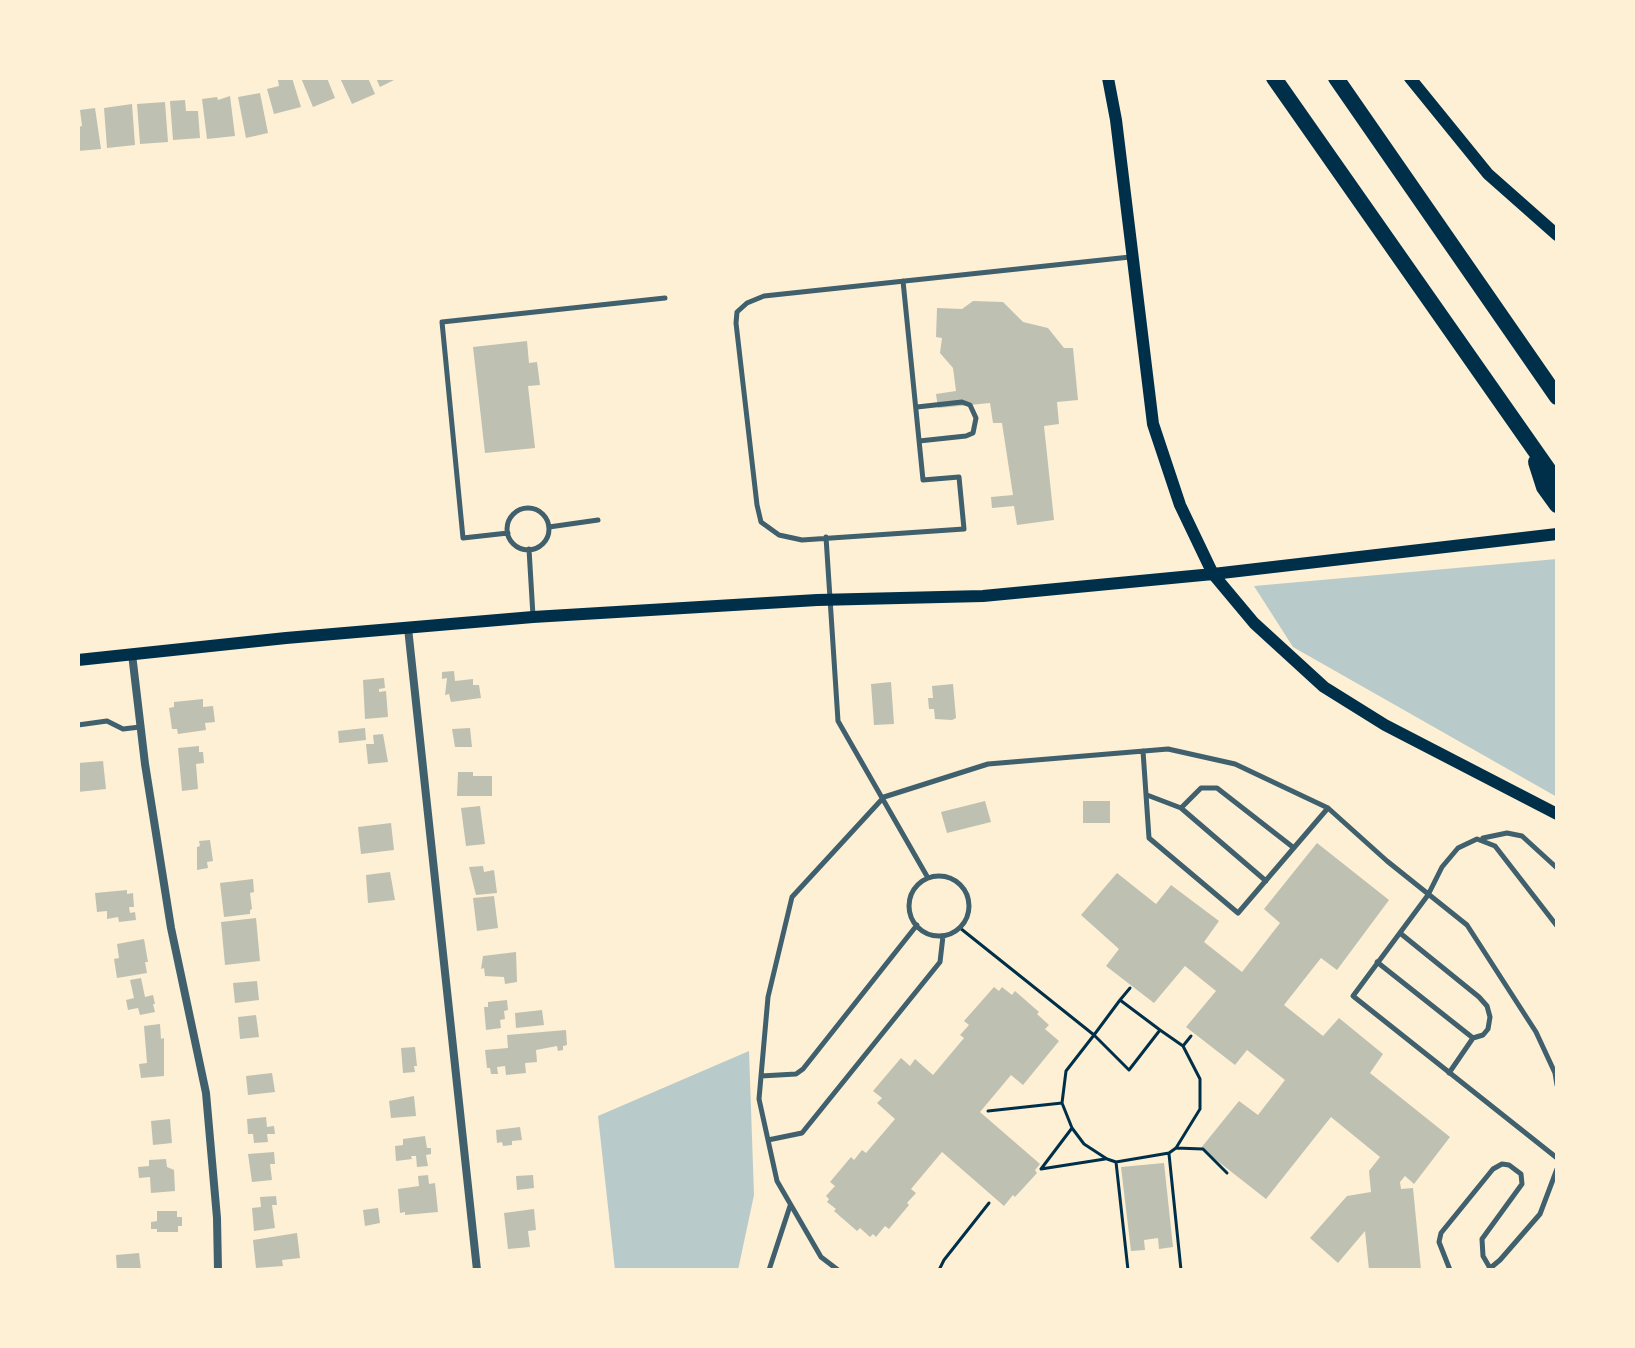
<!DOCTYPE html>
<html>
<head>
<meta charset="utf-8">
<style>
  body { margin:0 }
  #map { position:relative; width:1635px; height:1348px; overflow:hidden; background:#fdf0d5; font-family:"Roboto Condensed",sans-serif }
  canvas { display:block }
  .frame { position:absolute; inset:0; border:80px solid #fdf0d5; pointer-events:none }
</style>
</head>
<body>
<div id="map">
<canvas width="1635" height="1348"></canvas>
<div class="frame"></div>
</div>
<script>
const ctx = document.querySelector('canvas').getContext('2d');
ctx.lineJoin = 'round';
function fillPath(path, color) { ctx.fillStyle = color; ctx.fill(path, 'evenodd'); }
const shape = rows => new Path2D(rows.map(r => 'M' + r).join(''));
function stroke(path, color, width, dash) { ctx.strokeStyle = color; ctx.lineWidth = width; ctx.lineCap = dash ? 'butt' : 'round'; ctx.setLineDash(dash || []); ctx.stroke(path); }
fillPath(shape([
  [1557,559,1557,797,1293,647,1254,586],
  [749,1051,754,1195,738,1270,615,1270,598,1116]
]), '#b9caca');
fillPath(shape([
  [286,78,292,78,301,107,274,114,267,89,279,86,278,80],
  [301,78,327,78,335,98,313,107],
  [340,78,368,78,375,94,352,104],
  [376,78,398,78,380,87],
  [260,93,268,133,246,138,238,97],
  [230,96,235,136,207,139,202,99,217,97,218,100],
  [185,100,186,111,198,111,200,138,173,140,170,101],
  [165,102,168,142,140,144,137,104],
  [132,104,135,145,107,148,104,108],
  [95,108,101,149,78,151,78,127,82,126,80,110],
  [973,301,1003,302,1023,322,1048,328,1064,348,1073,348,1078,400,1057,402,1059,424,1044,426,1054,520,1017,525,1014,506,992,508,991,497,1013,495,1002,423,993,423,990,403,938,408,936,394,956,391,953,368,940,353,942,338,936,337,937,308,962,309],
  [527,341,529,363,537,362,540,385,528,386,535,448,485,453,473,347],
  [454,671,455,681,473,679,473,685,479,685,481,698,451,702,449,694,445,695,447,678,442,679,442,672],
  [384,678,385,688,379,689,379,692,386,691,388,717,365,719,363,680],
  [891,682,894,724,874,725,871,684],
  [953,684,956,718,952,720,935,719,934,709,929,709,928,698,933,698,932,686],
  [203,699,203,707,213,706,215,722,205,723,206,730,178,734,177,729,172,729,169,708,174,707,174,702],
  [365,728,366,740,339,743,338,731],
  [470,728,472,747,455,747,452,729],
  [383,734,388,762,368,764,366,744,374,744,373,735],
  [199,746,199,752,203,752,204,763,196,764,198,789,182,791,178,748],
  [103,761,106,789,78,792,78,763],
  [458,772,473,772,473,776,492,776,492,796,457,796],
  [985,801,991,822,947,833,941,812],
  [1083,801,1110,801,1110,823,1083,823],
  [480,806,485,844,466,846,461,808],
  [391,823,394,850,361,854,358,827],
  [210,840,213,861,207,862,208,868,197,870,197,847,200,846,199,841],
  [1317,843,1389,900,1337,970,1321,958,1284,1005,1323,1036,1339,1018,1383,1054,1370,1073,1450,1137,1414,1184,1405,1176,1400,1182,1401,1189,1413,1188,1421,1270,1369,1270,1365,1231,1338,1263,1310,1238,1347,1196,1371,1192,1369,1171,1380,1157,1331,1117,1266,1199,1201,1148,1239,1101,1258,1115,1285,1080,1247,1050,1235,1065,1186,1027,1216,991,1185,966,1154,1003,1106,966,1119,949,1081,915,1117,873,1156,904,1171,885,1219,921,1204,942,1242,972,1280,923,1264,909],
  [483,866,484,872,494,870,497,893,476,895,469,867],
  [390,872,395,900,368,903,366,875],
  [253,879,254,892,250,893,252,909,250,910,250,914,224,917,220,883],
  [127,890,127,894,133,893,134,907,129,907,130,913,135,912,136,920,119,922,118,917,107,919,107,911,97,912,95,893],
  [494,896,498,928,477,931,473,898],
  [256,918,260,961,225,965,221,922],
  [144,939,148,962,145,962,147,973,117,978,114,959,119,958,117,944],
  [516,952,517,982,505,984,504,977,485,976,484,968,481,969,483,956],
  [141,978,145,997,153,995,155,1004,153,1004,155,1012,140,1015,138,1008,128,1010,126,1000,134,998,130,980],
  [257,981,259,1000,235,1003,233,983],
  [994,987,999,991,1002,987,1012,995,1015,991,1039,1012,1037,1014,1049,1025,1045,1029,1059,1041,1023,1085,1011,1075,980,1112,1040,1164,1035,1170,1037,1173,1015,1197,1013,1195,1004,1206,942,1152,911,1189,916,1193,907,1203,909,1205,889,1229,885,1226,876,1237,873,1234,870,1237,860,1228,857,1231,834,1211,836,1209,827,1202,829,1199,826,1196,835,1186,830,1182,851,1157,854,1160,862,1150,866,1153,895,1119,877,1103,882,1098,873,1091,901,1058,910,1066,915,1059,933,1075,964,1038,960,1035,969,1025,964,1021],
  [507,1000,508,1010,504,1011,505,1019,500,1020,501,1028,486,1030,484,1007,488,1007,488,1002],
  [542,1010,544,1025,516,1028,515,1013],
  [256,1015,259,1037,240,1039,238,1017],
  [160,1024,161,1039,164,1038,164,1076,141,1078,139,1064,147,1063,144,1026],
  [566,1030,567,1045,563,1046,563,1050,558,1051,557,1046,536,1050,537,1062,525,1063,526,1073,506,1075,505,1066,497,1067,498,1074,491,1074,490,1068,487,1068,485,1050,508,1048,507,1035],
  [415,1047,417,1066,414,1066,415,1072,403,1073,401,1048],
  [272,1073,275,1092,248,1095,246,1076],
  [414,1096,416,1116,391,1118,389,1101],
  [266,1117,267,1127,274,1126,275,1134,267,1134,268,1142,254,1143,253,1134,248,1134,247,1119],
  [170,1119,172,1143,153,1145,151,1121],
  [520,1127,522,1140,512,1141,512,1145,503,1146,502,1142,497,1143,496,1130],
  [425,1136,427,1148,431,1148,431,1154,426,1155,428,1166,417,1167,416,1156,411,1156,412,1159,396,1161,395,1146,403,1145,403,1139],
  [274,1152,275,1164,270,1164,272,1180,252,1182,248,1154],
  [166,1159,167,1167,174,1170,175,1191,151,1193,150,1177,139,1178,138,1167,149,1166,149,1160],
  [1164,1163,1173,1247,1159,1249,1158,1238,1144,1240,1145,1250,1131,1251,1121,1167],
  [428,1175,429,1184,435,1183,438,1212,405,1215,405,1212,400,1213,398,1189,419,1186,418,1176],
  [533,1175,534,1188,517,1190,516,1176],
  [276,1196,277,1205,272,1205,275,1228,254,1231,252,1208,261,1207,260,1197],
  [378,1208,380,1223,365,1226,363,1210],
  [534,1209,536,1230,528,1231,530,1247,508,1249,504,1213],
  [157,1211,177,1211,177,1217,182,1217,182,1226,178,1226,178,1232,157,1232,157,1229,151,1229,151,1222,157,1221],
  [297,1233,300,1258,282,1260,283,1266,256,1268,253,1240],
  [139,1253,141,1270,117,1270,116,1255]
]), '#bec0b2');
stroke(shape([
  [960,928,1094,1035,1129,1070,1160,1030,1120,1000,1094,1035,1066,1071,1062,1103,1072,1128,1084,1144,1107,1159,1116,1162,1169,1153,1176,1148,1200,1109,1200,1079,1183,1046,1160,1030],
  [1120,1000,1130,988],
  [1183,1046,1191,1036],
  [988,1111,1062,1103],
  [1176,1148,1203,1149,1227,1173],
  [1169,1154,1181,1270],
  [1116,1162,1128,1270],
  [1041,1169,1105,1159],
  [1041,1169,1072,1128],
  [939,1270,944,1260,989,1203]
]), '#003049', 3);
stroke(shape([
  [903,281,923,480,959,477,964,529,802,540,779,535,761,522,757,505,736,323,737,312,747,303,764,296,1130,257],
  [917,407,962,402,970,405,976,418,973,433,966,436,919,441],
  '507 529a21 21 0 1 1 42 0a21 21 0 1 1-42 0Z',
  [549,527,598,520],
  [508,533,463,538,442,322,665,298],
  [826,537,838,721,928,878],
  [529,549,533,616],
  [78,725,107,721,123,729,140,727],
  [1143,751,1149,838,1238,913,1328,808],
  [1147,795,1181,808,1266,881],
  [1181,808,1201,788,1217,788,1294,848],
  [1483,838,1507,833,1522,836,1557,868],
  '909 906a30 30 0 1 1 60 0a30 30 0 1 1-60 0Z',
  [1557,926,1495,846,1477,839,1458,848,1442,867,1428,895,1353,996,1557,1158],
  [1377,962,1473,1038,1483,1035,1488,1029,1490,1017,1487,1006,1479,997,1400,933],
  [1449,1073,1473,1038],
  [761,1076,796,1074,803,1069,917,925],
  [768,1140,802,1133,940,962,943,936],
  [769,1270,790,1206],
  [838,1270,821,1257,777,1181,759,1099,768,997,792,897,884,797,988,764,1168,749,1235,764,1328,808,1387,861,1467,925,1536,1032,1555,1073,1557,1085],
  [1450,1270,1439,1242,1441,1233,1493,1169,1502,1164,1509,1165,1521,1174,1522,1184,1482,1239,1483,1256,1490,1268],
  [1488,1270,1500,1260,1540,1214,1557,1169]
]), '#3f606c', 5);
stroke(shape([
  [408,628,477,1270],
  [132,654,145,764,171,928,206,1093,217,1218,218,1270]
]), '#3f606c', 8);
stroke(shape([
  [1108,78,1116,120,1153,424,1180,505,1213,574,1254,623,1324,687,1385,725,1557,814],
  [1410,78,1488,174,1557,235],
  [78,660,286,638,533,617,817,600,983,596,1213,574,1557,534]
]), '#003049', 12);
stroke(shape([
  [1274,78,1557,482],
  [1336,78,1557,397],
  [1536,462,1544,487,1557,505]
]), '#003049', 16);
</script>
</body>
</html>
